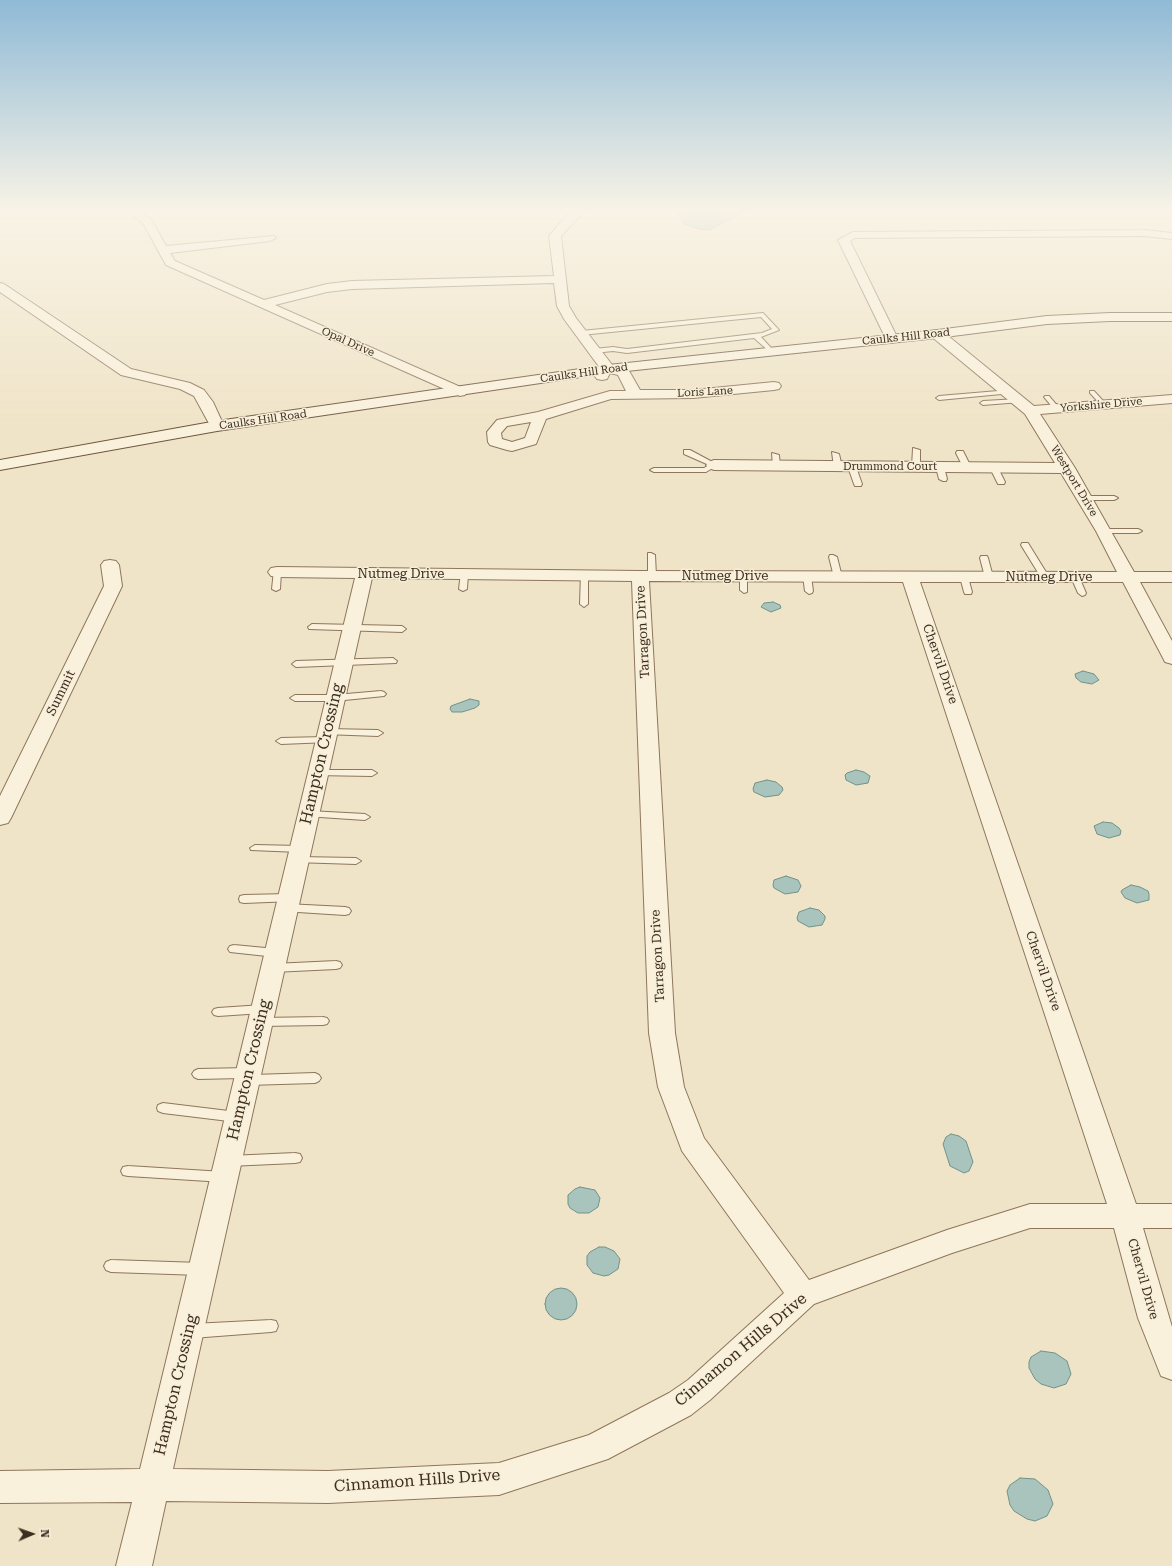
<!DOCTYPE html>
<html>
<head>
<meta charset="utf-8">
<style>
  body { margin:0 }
  #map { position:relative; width:1172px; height:1566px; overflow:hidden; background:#f0e4c8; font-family:"Roboto Serif",serif }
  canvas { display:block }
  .north { position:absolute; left:12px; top:1514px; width:40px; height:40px; -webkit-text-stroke:3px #f7eed8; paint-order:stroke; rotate:88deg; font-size:11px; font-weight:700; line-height:16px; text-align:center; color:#3d2e20 }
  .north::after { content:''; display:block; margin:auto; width:14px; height:18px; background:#3d2e20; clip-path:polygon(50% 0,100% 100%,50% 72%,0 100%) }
</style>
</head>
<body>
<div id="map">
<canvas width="1172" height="1566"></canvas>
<div class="north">N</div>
</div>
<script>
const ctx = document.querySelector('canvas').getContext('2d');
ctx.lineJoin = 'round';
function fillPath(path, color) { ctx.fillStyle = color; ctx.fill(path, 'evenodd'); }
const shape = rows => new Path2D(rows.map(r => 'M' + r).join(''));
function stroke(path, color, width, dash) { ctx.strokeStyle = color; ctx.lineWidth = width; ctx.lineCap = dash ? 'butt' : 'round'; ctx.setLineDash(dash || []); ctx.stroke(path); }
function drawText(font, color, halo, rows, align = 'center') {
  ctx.font = font + ' "Roboto Serif",serif'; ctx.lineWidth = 3; ctx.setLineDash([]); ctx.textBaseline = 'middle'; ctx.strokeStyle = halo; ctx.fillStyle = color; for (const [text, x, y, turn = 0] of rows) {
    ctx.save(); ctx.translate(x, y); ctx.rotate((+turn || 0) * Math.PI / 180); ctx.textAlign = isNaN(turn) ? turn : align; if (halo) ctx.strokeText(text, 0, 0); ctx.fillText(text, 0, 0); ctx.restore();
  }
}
const water = shape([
  [674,208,751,208,709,230,699,229,684,224,674,208],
  [773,602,780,605,781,608,771,612,761,607,764,603,773,602],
  [1083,671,1094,674,1099,680,1092,684,1081,682,1076,678,1075,674,1083,671],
  [470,699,479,701,479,705,475,708,462,712,452,712,450,709,451,706,470,699],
  [856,770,864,772,870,776,868,783,856,785,846,780,845,775,847,773,856,770],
  [767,780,776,782,782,787,783,790,779,795,765,797,754,792,753,789,755,783,767,780],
  [1103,822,1112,823,1119,828,1121,831,1120,835,1109,838,1097,834,1094,826,1103,822],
  [786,876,798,880,801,886,798,892,785,894,774,888,773,885,774,880,786,876],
  [1131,885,1140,887,1148,891,1149,894,1149,900,1137,903,1125,898,1121,892,1122,890,1131,885],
  [810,908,819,910,825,916,825,919,822,925,809,927,798,921,797,918,799,912,810,908],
  [951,1134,959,1136,966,1141,973,1162,969,1171,964,1173,950,1166,943,1144,946,1137,951,1134],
  [580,1187,595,1190,600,1198,598,1207,589,1213,578,1213,570,1208,568,1204,568,1195,575,1189,580,1187],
  [599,1247,605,1247,614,1251,620,1259,618,1269,609,1275,604,1276,593,1273,587,1265,587,1256,590,1252,599,1247],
  '545 1304a16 16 0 1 1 32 0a16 16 0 1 1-32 0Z',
  [1041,1351,1055,1353,1067,1361,1071,1374,1066,1384,1054,1388,1041,1384,1035,1379,1029,1368,1029,1362,1031,1357,1041,1351],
  [1020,1478,1035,1479,1048,1490,1053,1504,1047,1516,1035,1521,1027,1519,1014,1511,1010,1505,1007,1491,1010,1485,1020,1478]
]);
fillPath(water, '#a9c4bc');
stroke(water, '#6f938a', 1);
const lane = shape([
  [763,313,779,330,761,337,774,351,771,353,754,338,627,353,613,351,594,353,591,351,594,349,613,347,627,349,762,333,772,329,761,317,581,335,578,333,581,331,763,313],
  [1010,390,1013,392,1012,393,939,400,936,398,939,396,1010,390],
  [1090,391,1094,391,1106,404,1106,406,1102,406,1090,393,1090,391],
  [1045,396,1049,396,1060,409,1059,410,1055,410,1044,397,1045,396],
  [1019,399,1021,400,1021,402,983,405,980,403,983,401,1019,399],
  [913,448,920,450,920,467,916,469,912,467,913,448],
  [684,450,690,450,718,465,706,472,654,472,650,470,654,468,704,468,709,465,684,454,684,450],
  [957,451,963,451,971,467,970,469,964,469,956,453,957,451],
  [832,452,839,454,842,467,841,469,834,467,832,452],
  [772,453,779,455,780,468,773,466,772,453],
  [849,465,856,467,862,484,861,486,855,486,854,484,848,467,849,465],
  [937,465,944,467,947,479,946,481,943,481,939,479,936,467,937,465],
  [991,466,997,466,1005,482,1004,484,998,484,990,468,991,466],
  [1081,496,1114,496,1118,498,1114,500,1081,500,1081,496],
  [1101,529,1138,529,1142,531,1138,533,1101,533,1101,529],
  [1022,543,1028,543,1049,577,1048,579,1042,579,1021,545,1022,543],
  [648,553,651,553,655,555,656,576,652,578,648,576,648,553],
  [830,555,833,555,837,557,842,577,841,579,838,579,834,577,829,557,830,555],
  [981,556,987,556,988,558,993,577,992,579,989,579,985,577,980,558,981,556],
  [274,570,277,570,281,572,280,589,276,591,272,589,274,570],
  [461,572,467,572,468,574,467,589,463,591,459,589,461,572],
  [581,573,587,573,588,575,588,604,584,607,580,604,581,573],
  [740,574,743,574,747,576,747,592,744,593,740,590,740,574],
  [804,574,807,574,811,576,813,591,812,593,809,594,805,591,803,576,804,574],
  [961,575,964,575,968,577,972,592,971,594,965,594,964,592,960,577,961,575],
  [1072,575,1075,575,1079,577,1086,593,1085,595,1082,596,1078,593,1071,577,1072,575],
  [312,624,402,626,406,629,402,632,309,629,308,627,312,624],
  [393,658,397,661,396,663,296,667,292,664,296,661,393,658],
  [381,691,384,692,386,694,384,696,335,701,295,701,290,698,295,695,335,695,381,691],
  [327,729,378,730,383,733,378,736,324,734,322,732,327,729],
  [326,737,331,740,329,742,281,744,276,741,281,738,326,737],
  [318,770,372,770,377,773,372,776,314,775,313,773,314,771,318,770],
  [309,811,365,814,370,817,365,820,305,816,304,814,305,812,309,811],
  [255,845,300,846,305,849,300,852,251,850,250,848,255,845],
  [298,857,356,858,361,861,356,864,294,862,293,860,294,858,298,857],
  [289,894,293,895,294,898,293,901,244,903,240,902,239,899,240,896,244,895,289,894],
  [286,904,345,907,349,908,351,911,349,914,345,915,282,911,280,908,282,905,286,904],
  [234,945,276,949,280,950,282,953,280,956,276,957,230,952,228,949,230,946,234,945],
  [336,961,340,962,342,965,340,968,336,969,273,972,269,971,267,968,269,965,273,964,336,961],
  [263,1005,267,1006,269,1009,267,1012,263,1013,218,1016,214,1015,212,1012,214,1009,218,1008,263,1005],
  [323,1017,327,1018,329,1021,327,1024,323,1025,260,1026,256,1025,254,1022,256,1019,260,1018,323,1017],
  [248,1068,252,1070,254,1073,253,1075,315,1073,319,1075,321,1078,319,1081,315,1083,247,1085,243,1083,241,1080,242,1078,198,1079,194,1077,192,1074,194,1071,198,1069,248,1068],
  [163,1103,237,1112,242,1113,243,1117,242,1121,237,1122,163,1113,158,1111,157,1108,158,1105,163,1103],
  [295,1153,300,1154,302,1158,300,1162,295,1163,229,1166,224,1165,222,1161,224,1157,229,1156,295,1153],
  [128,1166,224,1172,229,1173,231,1177,229,1181,224,1182,128,1176,123,1175,121,1171,123,1167,128,1166],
  [111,1260,201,1263,206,1265,208,1269,206,1273,201,1275,111,1272,106,1270,104,1266,106,1262,111,1260],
  [271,1320,276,1321,278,1326,276,1331,271,1332,192,1338,187,1336,185,1331,187,1326,192,1324,271,1320]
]);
const street = shape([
  [122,208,135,208,151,219,166,246,274,236,276,238,270,241,170,253,175,261,264,300,327,284,352,281,554,276,549,236,567,215,575,208,587,208,561,236,569,306,576,318,613,366,628,369,640,390,693,390,774,382,779,383,781,386,779,389,774,390,693,398,611,399,546,419,536,444,512,451,507,450,490,445,488,442,487,432,497,420,538,412,610,391,626,391,618,375,610,373,607,379,602,380,597,379,593,374,600,368,564,319,557,306,554,283,352,289,327,292,275,305,465,389,467,392,465,395,460,396,166,265,143,223,122,208],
  [531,422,525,438,512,442,502,439,501,433,507,426,531,422],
  [1144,230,1172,233,1172,239,1144,236,855,238,850,241,898,339,892,343,886,339,838,240,853,232,1144,230],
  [0,283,4,284,131,369,190,383,204,390,213,402,224,426,222,429,217,430,212,429,194,396,180,389,121,375,0,292,0,283],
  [937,330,942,331,1034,406,1172,395,1172,403,1040,414,1075,468,1134,572,1172,572,1172,582,1140,582,1172,641,1172,664,1165,662,1163,658,1123,582,920,582,1136,1204,1172,1204,1172,1228,1143,1228,1172,1327,1172,1380,1161,1376,1138,1318,1114,1228,1030,1228,952,1253,814,1304,710,1400,691,1415,608,1459,499,1495,328,1503,166,1501,152,1566,116,1566,132,1502,0,1503,0,1471,140,1469,355,578,277,577,271,576,268,572,271,568,277,567,640,571,1117,572,1096,531,1061,473,714,470,709,468,706,465,709,462,714,460,1055,463,1025,414,932,337,931,334,932,331,937,330],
  [372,578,632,581,649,1033,658,1087,682,1151,784,1293,688,1380,669,1393,589,1435,499,1463,328,1471,173,1469,372,578],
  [649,581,903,582,1107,1204,1030,1204,947,1230,809,1280,704,1138,684,1087,675,1033,649,581],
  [110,560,116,561,119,565,122,586,11,818,8,823,0,825,0,796,104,586,101,565,104,561,110,560]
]);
const secondary = shape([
  [1110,313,1172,313,1172,321,1110,321,1047,324,937,338,608,373,217,431,0,470,0,460,217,421,608,365,937,330,1047,316,1110,313]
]);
stroke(lane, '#8d765c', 2);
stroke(street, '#8d765c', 2);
stroke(secondary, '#6f573f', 2);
fillPath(lane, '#faf1dc');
fillPath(street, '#faf1dc');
fillPath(secondary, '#faf1dc');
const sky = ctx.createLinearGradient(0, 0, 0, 428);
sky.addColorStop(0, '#8fbad6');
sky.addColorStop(0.49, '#f8f3e6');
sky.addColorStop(1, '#f8f3e600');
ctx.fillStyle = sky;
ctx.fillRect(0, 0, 1172, 428);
drawText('11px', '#3d2e20', '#f7eed8', [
  ["Caulks Hill Road",906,337,-6],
  ["Opal Drive",348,342,24],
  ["Caulks Hill Road",584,373,-8],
  ["Loris Lane",705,392,-3],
  ["Yorkshire Drive",1101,405,-5],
  ["Caulks Hill Road",263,420,-8],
  ["Drummond Court",890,467],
  ["Westport Drive",1074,481,59]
]);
drawText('13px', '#3d2e20', '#f7eed8', [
  ["Nutmeg Drive",401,574],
  ["Nutmeg Drive",725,576],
  ["Nutmeg Drive",1049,577],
  ["Tarragon Drive",643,632,-93],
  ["Chervil Drive",940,664,71],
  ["Summit",61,693,-64],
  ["Tarragon Drive",658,956,-93],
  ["Chervil Drive",1043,971,71],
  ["Chervil Drive",1143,1279,74]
]);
drawText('16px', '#3d2e20', '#f7eed8', [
  ["Hampton Crossing",322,754,-77],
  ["Hampton Crossing",249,1070,-77],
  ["Cinnamon Hills Drive",741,1350,-40],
  ["Hampton Crossing",176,1385,-77],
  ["Cinnamon Hills Drive",417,1481,-4]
]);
</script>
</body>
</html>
